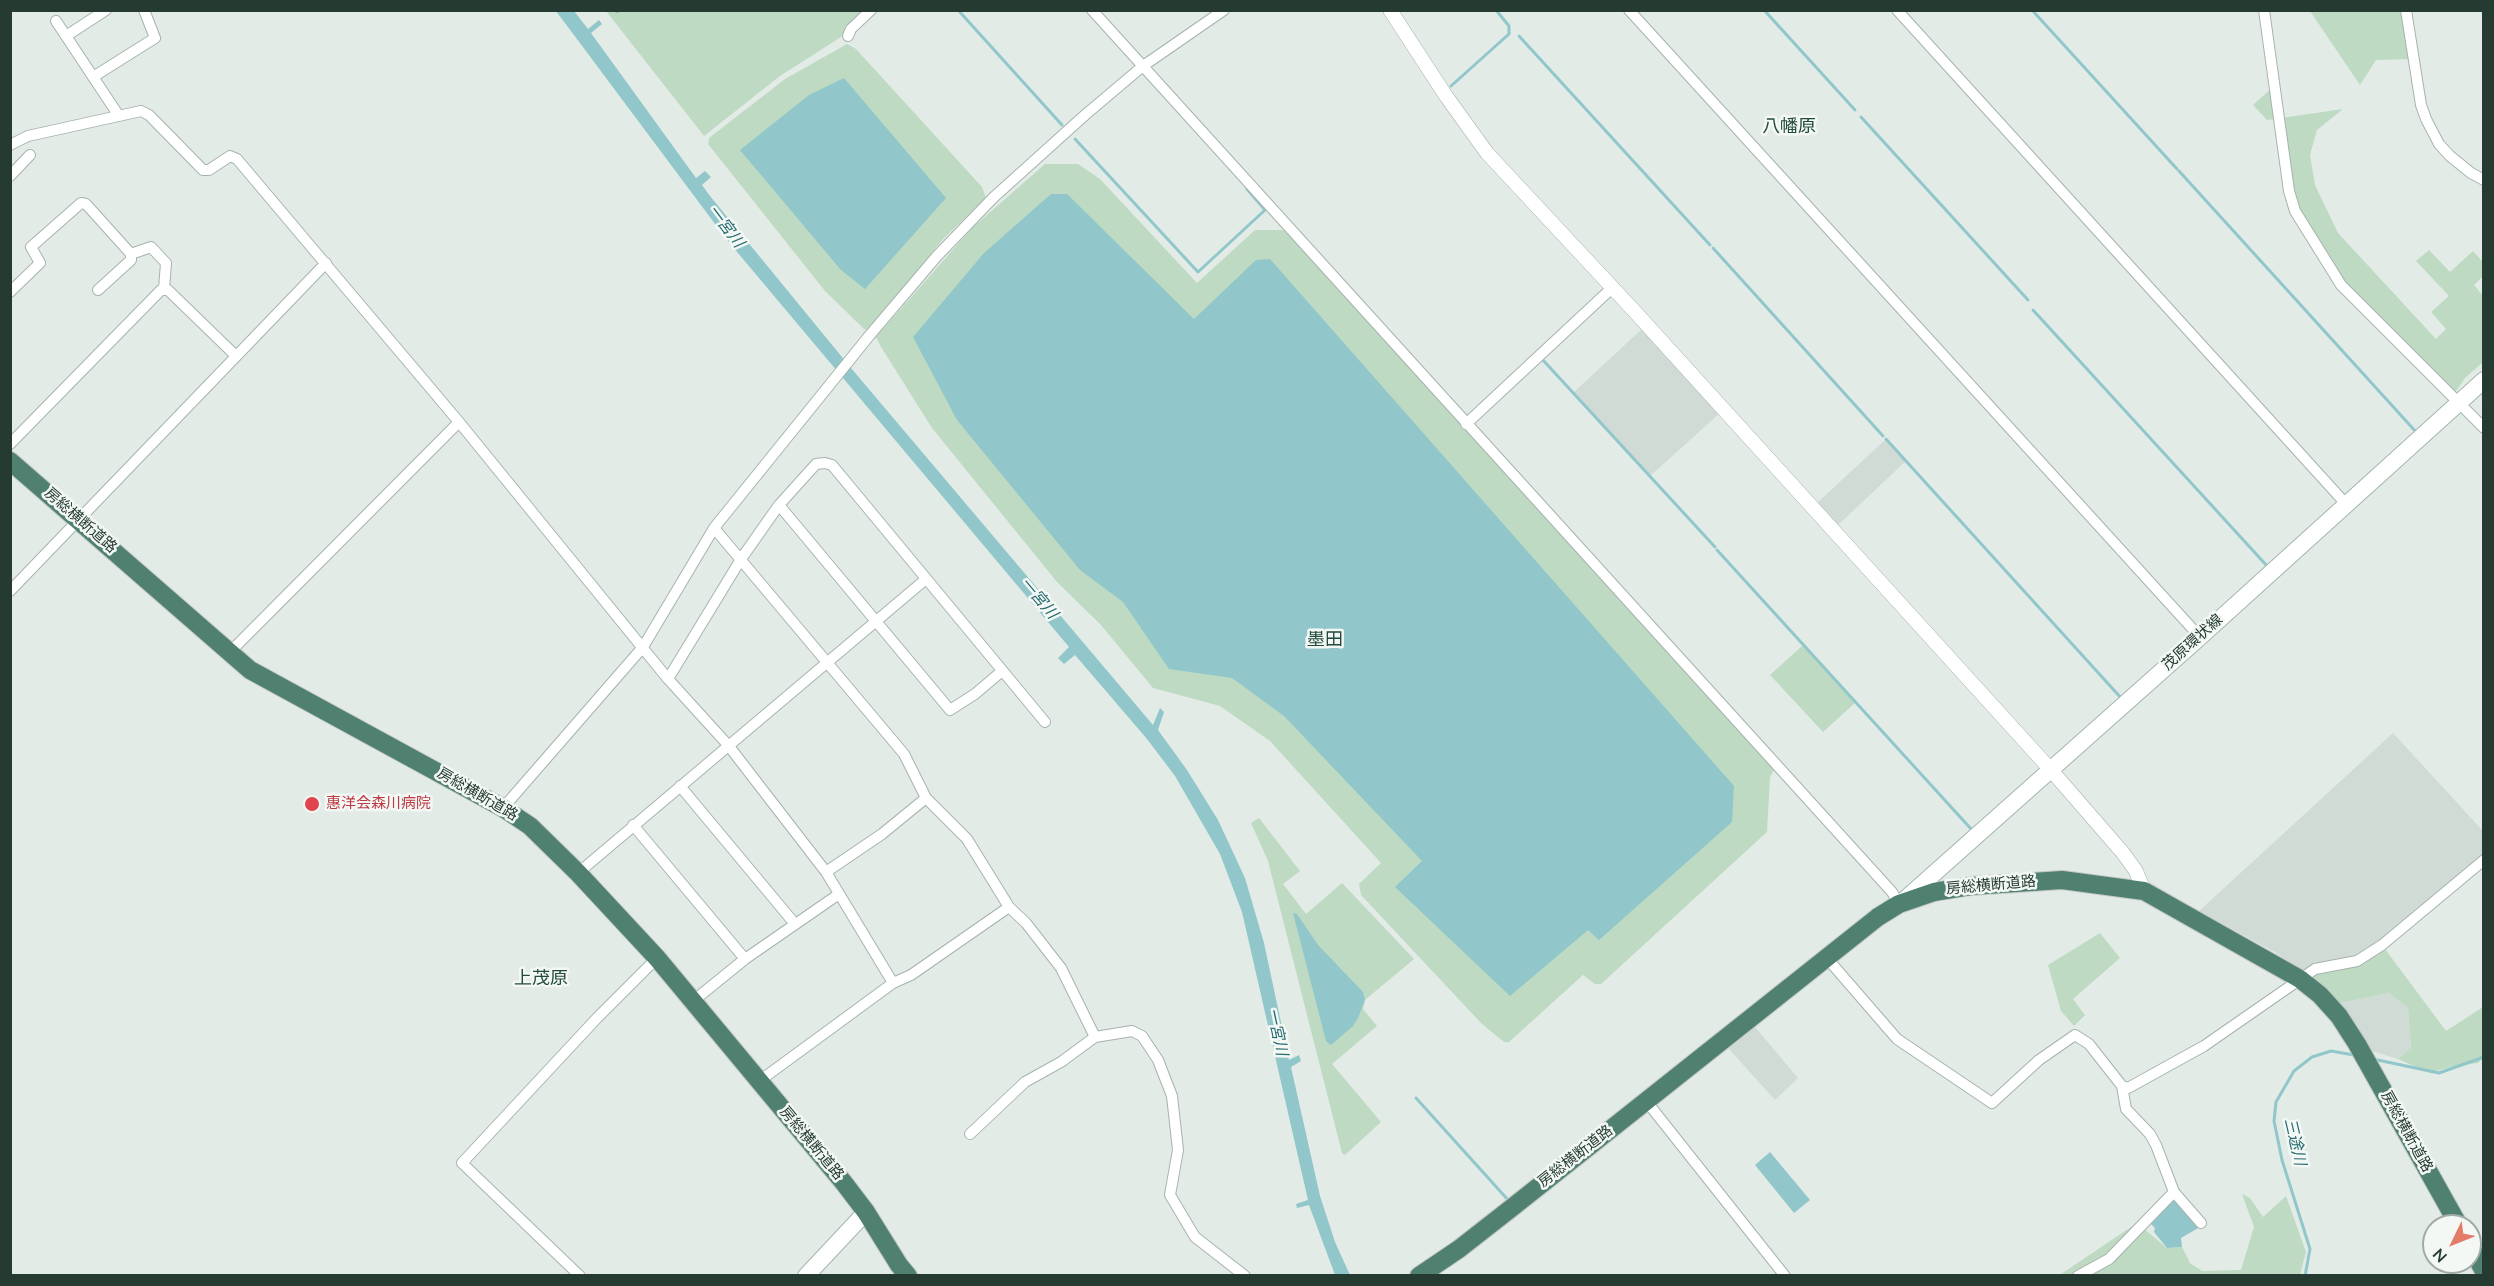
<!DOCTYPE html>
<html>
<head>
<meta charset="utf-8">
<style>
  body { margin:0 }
  #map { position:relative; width:2494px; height:1286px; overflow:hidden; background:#e3ebe7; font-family:"Nunito Sans",sans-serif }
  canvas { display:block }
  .frame { position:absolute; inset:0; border:12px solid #253b32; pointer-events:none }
  .north { position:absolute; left:2422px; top:1214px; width:60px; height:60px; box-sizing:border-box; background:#f3f8f5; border:2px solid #a1aca7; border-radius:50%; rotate:227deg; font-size:16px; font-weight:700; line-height:24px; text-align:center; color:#253b32 }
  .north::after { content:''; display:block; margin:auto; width:21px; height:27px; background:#e37b69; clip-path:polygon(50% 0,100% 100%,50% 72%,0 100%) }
</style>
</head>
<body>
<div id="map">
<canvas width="2494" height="1286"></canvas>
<div class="frame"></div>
<div class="north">N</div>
</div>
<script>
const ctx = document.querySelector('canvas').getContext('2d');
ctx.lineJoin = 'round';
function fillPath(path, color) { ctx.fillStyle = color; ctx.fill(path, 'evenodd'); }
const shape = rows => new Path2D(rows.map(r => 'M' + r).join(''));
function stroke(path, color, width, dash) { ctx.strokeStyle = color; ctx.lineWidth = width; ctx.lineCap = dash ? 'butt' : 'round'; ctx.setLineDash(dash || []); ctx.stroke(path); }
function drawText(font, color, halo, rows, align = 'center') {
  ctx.font = font + ' "Nunito Sans","Noto Sans JP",sans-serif'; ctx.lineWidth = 5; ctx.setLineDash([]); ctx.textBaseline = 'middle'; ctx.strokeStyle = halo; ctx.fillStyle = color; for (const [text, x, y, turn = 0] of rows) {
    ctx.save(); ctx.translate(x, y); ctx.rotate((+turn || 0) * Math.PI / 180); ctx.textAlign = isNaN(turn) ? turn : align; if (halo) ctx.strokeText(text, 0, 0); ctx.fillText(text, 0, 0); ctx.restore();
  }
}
fillPath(shape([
  [1643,328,1720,413,1650,476,1574,392],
  [1886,439,1906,461,1838,525,1817,503],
  [2393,733,2483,831,2483,856,2382,939,2354,958,2300,970,2275,952,2199,911],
  [2389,993,2408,1008,2411,1047,2398,1059,2372,1051,2340,1003],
  [1755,1027,1798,1078,1775,1100,1728,1048]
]), '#d1dbd5');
fillPath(shape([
  [606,11,867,11,851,25,841,37,780,76,704,136],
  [2310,11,2404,11,2410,59,2376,60,2360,85],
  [847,44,856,49,982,187,986,198,943,239,869,330,864,329,825,291,708,144,709,138,785,79],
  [2272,88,2274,119,2267,120,2253,105],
  [2343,109,2317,130,2310,155,2315,185,2338,233,2436,339,2446,329,2431,312,2449,296,2416,261,2429,250,2450,272,2473,251,2483,262,2483,276,2474,285,2483,296,2483,362,2465,378,2454,394,2342,282,2298,208,2292,191,2281,118],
  [1045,164,1078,164,1100,179,1197,283,1255,230,1287,230,1775,768,1770,777,1767,832,1601,984,1595,984,1583,975,1509,1042,1504,1042,1481,1023,1361,895,1359,884,1381,863,1270,741,1220,706,1153,688,1101,625,1057,582,932,428,881,347,876,337,972,228],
  [1803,645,1856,702,1823,732,1770,675],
  [1259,818,1300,871,1283,884,1306,914,1342,883,1414,959,1365,1000,1363,1009,1377,1026,1332,1064,1381,1122,1345,1155,1342,1153,1268,861,1251,823],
  [2100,933,2120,958,2073,999,2085,1015,2074,1026,2061,1011,2048,965],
  [2385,949,2446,1031,2483,1007,2483,1058,2478,1063,2454,1066,2430,1073,2398,1059,2411,1047,2408,1008,2389,993,2340,1003,2310,974],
  [2242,1194,2250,1198,2263,1217,2286,1196,2306,1252,2300,1275,2058,1276,2137,1223,2167,1248,2182,1247,2190,1263,2202,1271,2241,1270,2254,1227]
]), '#bedac3');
fillPath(shape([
  [556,11,574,11,588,29,599,20,602,24,591,33,696,178,705,171,711,177,702,185,710,196,851,368,1153,725,1160,708,1164,712,1158,730,1187,770,1218,820,1245,878,1264,943,1289,1060,1299,1055,1301,1061,1291,1067,1320,1196,1335,1242,1350,1275,1335,1275,1309,1205,1297,1208,1296,1204,1308,1200,1242,912,1220,854,1175,776,1147,739,1075,655,1064,664,1058,658,1069,647,727,240],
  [844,78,946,198,865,289,841,270,740,150,809,95],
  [1051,194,1067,194,1194,319,1256,260,1270,259,1734,786,1732,822,1599,940,1588,930,1510,996,1395,887,1422,861,1284,716,1232,678,1169,669,1123,602,1080,570,957,420,913,337,984,253],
  [1293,913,1297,914,1318,945,1363,992,1365,1000,1358,1018,1353,1026,1331,1045,1326,1041],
  [1770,1152,1810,1200,1794,1213,1755,1165],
  [2176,1199,2200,1227,2181,1238,2182,1247,2167,1248,2154,1232,2155,1228,2149,1222,2171,1200]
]), '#91c7ca');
stroke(shape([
  [958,10,1062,125],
  [1764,10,1855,110],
  [2032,10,2177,169],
  [617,12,620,10],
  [1519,36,1710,245],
  [1451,86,1509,34,1509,26,1496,10],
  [1861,117,2028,300],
  [1075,139,1198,272,1265,210,1247,189],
  [2179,171,2417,433],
  [1713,248,1883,436],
  [2033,310,2268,567],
  [1542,359,1715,547],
  [1886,439,2122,699],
  [1717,550,1972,830],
  [2373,1059,2439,1073,2484,1057],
  [1416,1098,1509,1201],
  [2305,1276,2310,1249,2282,1160,2274,1121,2276,1102,2294,1071,2312,1057,2331,1051,2354,1055]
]), '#91c7ca', 3);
const minor = shape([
  [1092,10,1892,892,1899,904],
  [1629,10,2200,637],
  [1897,10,2346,504],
  [2264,10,2289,191,2295,211,2341,285,2484,428],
  [2406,10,2421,105,2426,119,2439,144,2450,156,2471,173,2484,180],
  [56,21,119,116],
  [66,36,106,10],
  [848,36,851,29,871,10],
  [93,77,155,38,144,10],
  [10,145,28,136,141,111,149,115,203,170,209,170,230,156,237,159,459,422,668,679,728,745,826,872,893,983],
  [10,176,30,155],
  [131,254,151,247,166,263,164,289],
  [98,290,131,260,131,254],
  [10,292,40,263,31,247,81,203,86,204,131,254],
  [1466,424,1612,288],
  [10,444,161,290,168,290,236,356],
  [779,505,950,710,975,694,1002,671],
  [714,528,904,754,926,798,967,839,1009,907,1026,923,1061,968,1095,1037],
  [10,591,326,263],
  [229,653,459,422],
  [668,679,741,559,779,505,816,464,825,463,832,465,1045,722],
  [680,786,795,924],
  [503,808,643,647,714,528,869,336,937,256,994,197,1085,115,1143,66,1224,10],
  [633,825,745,959],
  [826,872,882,834,926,798],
  [578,873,926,579],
  [1826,957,1897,1039,1992,1103,2039,1060,2075,1035,2089,1044,2122,1086,2128,1088,2204,1046,2315,969,2357,961,2382,945,2484,860],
  [692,1002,745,959,839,894],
  [758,1082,893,983,911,975,1009,907],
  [1647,1102,1785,1276],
  [970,1134,1025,1082,1061,1062,1095,1037,1132,1031,1142,1036,1158,1060,1172,1096,1178,1150,1170,1195,1195,1237,1245,1276],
  [2174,1192,2201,1223],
  [580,1276,462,1163,597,1018,657,958],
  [2078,1276,2109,1259,2174,1192,2156,1145,2150,1134,2126,1109,2122,1086]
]);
const tertiary = shape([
  [1390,10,1446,96,1487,153,1637,314,2051,770,2123,853,2136,871,2144,891]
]);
const secondary = shape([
  [1902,902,2200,637,2484,380],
  [806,1276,866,1212]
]);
const trunk = shape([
  [10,461,250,670,503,808,530,826,578,873,657,958,844,1183,866,1212,899,1265,908,1276],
  [2470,1246,2484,1271],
  [1419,1276,1459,1249,1514,1206,1878,917,1899,904,1934,892,1971,886,2062,880,2144,891,2300,979,2320,995,2339,1016,2357,1044,2459,1226]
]);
stroke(minor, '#a6b3ad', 12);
stroke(tertiary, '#a6b3ad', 15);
stroke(secondary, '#a3b6ad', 18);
stroke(trunk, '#c2c8c6', 20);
stroke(minor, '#fff', 10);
stroke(tertiary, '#fff', 14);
stroke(secondary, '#fff', 16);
stroke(trunk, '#508070', 18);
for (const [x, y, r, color] of [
  [312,804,8,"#e0444e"]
]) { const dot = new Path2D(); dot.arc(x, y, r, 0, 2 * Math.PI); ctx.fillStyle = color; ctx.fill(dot); stroke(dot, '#f3f8f5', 2); }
drawText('15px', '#253b32', '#f3f8f5', [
  ["房総横断道路",80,521,41],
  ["茂原環状線",2193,643,-42],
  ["房総横断道路",477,795,30],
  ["房総横断道路",1991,886,-5],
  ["房総横断道路",2406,1132,61],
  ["房総横断道路",811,1144,50],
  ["房総横断道路",1576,1157,-38]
]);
drawText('15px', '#be3a42', '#f3f8f5', [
  ["惠洋会森川病院",326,804]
], 'left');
drawText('italic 16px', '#256b70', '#f3f8f5', [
  ["一宮川",725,227,53],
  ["一宮川",1038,599,50],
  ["一宮川",1276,1032,78],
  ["三途川",2294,1142,77]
]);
drawText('18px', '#234b3d', '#f3f8f5', [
  ["八幡原",1789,128],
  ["墨田",1325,641],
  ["上茂原",541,980]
]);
</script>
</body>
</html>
